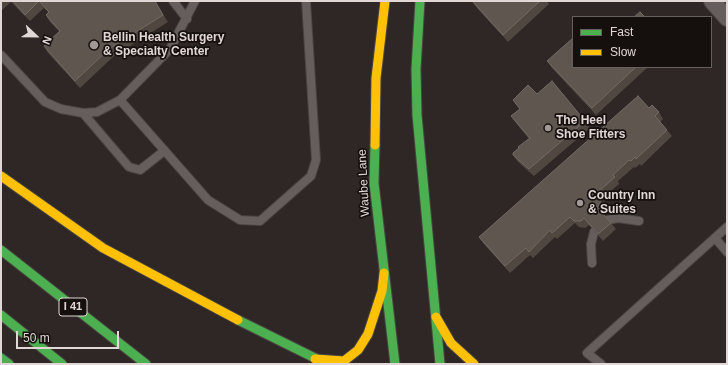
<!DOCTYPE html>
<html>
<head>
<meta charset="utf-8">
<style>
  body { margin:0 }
  #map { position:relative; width:728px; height:365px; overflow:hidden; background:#2e2725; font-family:Arial,sans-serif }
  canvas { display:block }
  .frame { position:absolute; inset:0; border:2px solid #e1d7d5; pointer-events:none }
  .legend { position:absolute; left:572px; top:16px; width:140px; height:52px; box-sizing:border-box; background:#150f0e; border:1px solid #675f5e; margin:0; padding:5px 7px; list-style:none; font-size:12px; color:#e1d7d5 }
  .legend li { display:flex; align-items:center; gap:8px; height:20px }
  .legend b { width:20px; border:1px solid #675f5e }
  .north { position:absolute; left:16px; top:16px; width:40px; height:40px; -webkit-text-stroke:3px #150f0e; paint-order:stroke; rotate:112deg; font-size:11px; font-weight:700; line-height:16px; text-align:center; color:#e1d7d5 }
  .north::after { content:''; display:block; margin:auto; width:14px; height:18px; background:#e1d7d5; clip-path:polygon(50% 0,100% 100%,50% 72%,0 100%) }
  .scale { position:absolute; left:16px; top:331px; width:103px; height:18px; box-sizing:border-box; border:2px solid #e1d7d5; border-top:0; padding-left:5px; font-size:12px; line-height:14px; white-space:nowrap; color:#e1d7d5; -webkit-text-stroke:3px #150f0e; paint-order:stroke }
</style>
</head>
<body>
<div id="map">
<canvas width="728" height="365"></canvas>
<div class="frame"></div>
<ul class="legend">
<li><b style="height:5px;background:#4caf50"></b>Fast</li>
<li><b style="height:5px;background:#ffc107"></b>Slow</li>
</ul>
<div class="north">N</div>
<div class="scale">50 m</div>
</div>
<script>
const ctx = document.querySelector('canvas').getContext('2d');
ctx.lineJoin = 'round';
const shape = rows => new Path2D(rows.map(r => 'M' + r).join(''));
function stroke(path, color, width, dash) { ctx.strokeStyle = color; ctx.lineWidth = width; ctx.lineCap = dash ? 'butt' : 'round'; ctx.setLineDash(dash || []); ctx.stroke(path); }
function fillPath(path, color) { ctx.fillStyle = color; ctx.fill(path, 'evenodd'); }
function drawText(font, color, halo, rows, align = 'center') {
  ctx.font = font + ' Arial,sans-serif'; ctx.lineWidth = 3.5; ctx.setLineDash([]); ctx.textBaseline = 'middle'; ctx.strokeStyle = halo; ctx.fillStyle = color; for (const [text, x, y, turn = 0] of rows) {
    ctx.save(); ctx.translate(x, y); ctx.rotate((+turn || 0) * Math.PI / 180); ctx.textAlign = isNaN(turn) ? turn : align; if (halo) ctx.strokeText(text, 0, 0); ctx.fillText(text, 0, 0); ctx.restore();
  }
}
const lane = shape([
  [173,1,187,19],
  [1,55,45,102,61,109,83,113,97,112,120,100,170,49,195,1],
  [120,100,208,200,240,220,260,221,311,176,316,160,306,1],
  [83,113,129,167,140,170,164,151],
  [608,220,618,218,639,221],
  [715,238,727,252],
  [592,263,591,244,594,232],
  [601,364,587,353,727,227]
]);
const street = shape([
  [712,1,727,18]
]);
const fast = shape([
  [420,1,416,69,417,115,440,364],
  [375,145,374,183,395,364],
  [1,250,146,364],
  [1,315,62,364],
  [238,320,327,364],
  [1,358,9,364]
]);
const slow = shape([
  [375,145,376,78,385,1],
  [1,176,103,248,238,320],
  [436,317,451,343,474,364],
  [315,359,344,361,358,350,368,334,382,291,384,273]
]);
stroke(lane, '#4a4442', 10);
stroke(street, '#4a4442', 18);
stroke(fast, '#4a4442', 11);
stroke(slow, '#4a4442', 11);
stroke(lane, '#655e5d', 8);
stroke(street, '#655e5d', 16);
stroke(fast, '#4caf50', 9);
stroke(slow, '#ffc107', 9);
fillPath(shape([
  [1,1,155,1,168,22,114,56,80,88,48,53,44,46,59,31,50,22,46,15,48,12,44,8,30,21,11,2,1,11],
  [472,1,547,1,549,4,508,42,477,8],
  [547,61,573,67,648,67,596,115,552,68],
  [537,94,585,121,590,128,534,176,518,162,513,155,519,148,529,139,516,123,511,116],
  [649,108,659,112,663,119,660,122,667,130,672,136,641,166,640,164,635,168,634,167,618,181,619,184,602,199,606,204,605,210,602,213,611,223,616,229,603,241,589,225,585,228,579,227,575,223,557,239,555,237,533,258,530,255,510,273,484,244,479,237]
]), '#504740');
fillPath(shape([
  [601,197,606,204,605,210,600,204]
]), '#3c342f');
const building = shape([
  [13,1,155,1,163,15,109,49,75,81,44,46,60,31,46,15,49,12,39,1,25,15,13,1],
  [472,1,540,1,503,35,472,1],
  [640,12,645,17,634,17,640,12],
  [573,38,573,67,636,67,592,108,547,61,573,38],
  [552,81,585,121,529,169,513,155,513,153,519,148,518,147,530,138,511,116,520,109,513,100,528,85,537,94,552,81],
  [638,96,649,108,652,105,659,112,655,116,667,130,636,159,635,157,631,161,629,160,613,175,615,177,597,193,601,197,600,204,597,207,611,223,598,234,584,218,581,221,574,221,570,217,552,233,550,230,529,252,526,248,505,266,479,237,638,96]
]);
fillPath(building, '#605650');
stroke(building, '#746a65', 1);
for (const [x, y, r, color] of [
  [94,45,5,"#a29997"],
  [548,128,4,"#a29997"],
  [580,203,4,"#a29997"]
]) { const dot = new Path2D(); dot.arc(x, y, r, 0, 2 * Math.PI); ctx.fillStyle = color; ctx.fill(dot); stroke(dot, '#150f0e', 1.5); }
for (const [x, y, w] of [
  [73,307,28]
]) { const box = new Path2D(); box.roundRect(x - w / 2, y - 9, w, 18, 3); ctx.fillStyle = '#150f0e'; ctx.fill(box); stroke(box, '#e1d7d5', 1); }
drawText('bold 11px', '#e1d7d5', null, [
  ["I 41",73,307]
]);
drawText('bold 12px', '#e1d7d5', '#150f0e', [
  ["Bellin Health Surgery",103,38],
  ["& Specialty Center",103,52],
  ["The Heel",556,121],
  ["Shoe Fitters",556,135],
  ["Country Inn",588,196],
  ["& Suites",588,210]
], 'left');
drawText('12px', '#e1d7d5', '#150f0e', [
  ["Waube Lane",364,183,-93]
]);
</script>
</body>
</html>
